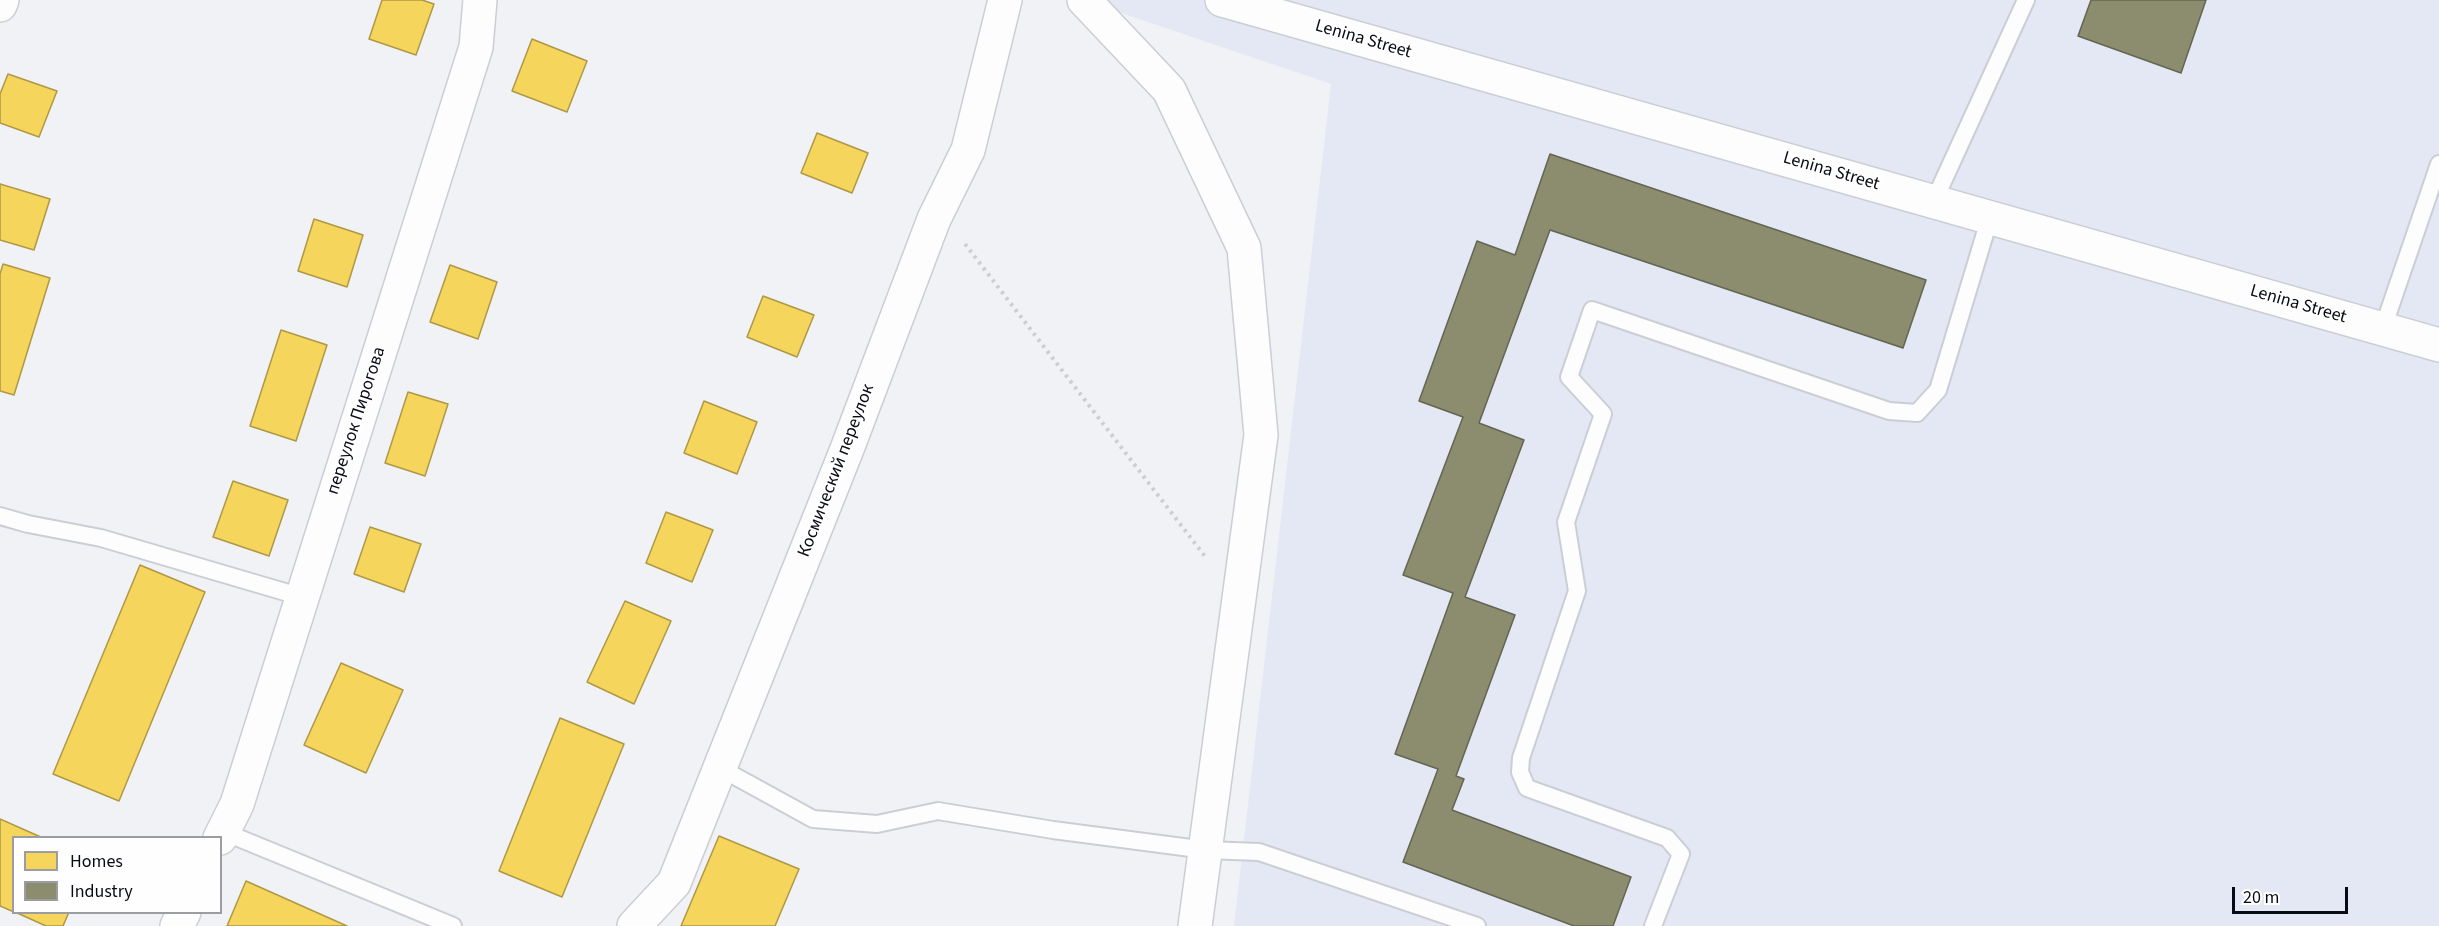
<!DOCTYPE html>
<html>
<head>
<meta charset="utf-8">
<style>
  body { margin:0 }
  #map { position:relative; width:2439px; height:926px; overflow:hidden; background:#f0f2f6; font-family:"Source Sans 3",sans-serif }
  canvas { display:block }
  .legend { position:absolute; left:12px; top:836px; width:210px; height:78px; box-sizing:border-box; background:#fefefe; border:2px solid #9c9da0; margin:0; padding:8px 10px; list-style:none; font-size:18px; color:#080b13 }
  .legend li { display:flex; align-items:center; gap:12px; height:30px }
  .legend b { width:30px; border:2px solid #9c9da0 }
  .scale { position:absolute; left:2232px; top:887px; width:116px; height:27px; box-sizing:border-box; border:3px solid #080b13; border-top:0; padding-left:8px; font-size:18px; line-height:21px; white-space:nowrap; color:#080b13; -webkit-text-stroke:4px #fefefe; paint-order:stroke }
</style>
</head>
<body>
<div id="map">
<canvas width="2439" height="926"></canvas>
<ul class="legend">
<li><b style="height:16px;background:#f6d55c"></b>Homes</li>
<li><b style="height:16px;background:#8c8c6e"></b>Industry</li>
</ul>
<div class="scale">20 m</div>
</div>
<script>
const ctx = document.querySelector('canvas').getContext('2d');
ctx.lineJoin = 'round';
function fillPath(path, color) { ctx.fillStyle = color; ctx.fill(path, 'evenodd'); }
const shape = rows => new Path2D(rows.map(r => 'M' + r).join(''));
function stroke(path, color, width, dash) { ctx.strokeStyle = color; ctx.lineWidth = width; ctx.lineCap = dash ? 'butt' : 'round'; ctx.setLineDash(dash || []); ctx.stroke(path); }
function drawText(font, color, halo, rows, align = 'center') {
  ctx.font = font + ' "Source Sans 3",sans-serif'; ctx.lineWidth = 6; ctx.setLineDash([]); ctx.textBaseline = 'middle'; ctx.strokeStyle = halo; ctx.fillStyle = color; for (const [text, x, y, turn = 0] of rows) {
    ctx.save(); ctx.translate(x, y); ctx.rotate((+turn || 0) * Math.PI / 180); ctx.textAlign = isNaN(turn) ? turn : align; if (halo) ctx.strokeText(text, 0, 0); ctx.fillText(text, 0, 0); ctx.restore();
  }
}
fillPath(shape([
  [1083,0,2439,0,2439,926,1234,926,1331,84]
]), '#e3e8f4');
const homes = shape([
  [382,0,422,0,434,4,416,55,369,39,382,0],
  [532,39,587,61,567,112,512,91,532,39],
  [8,74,57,91,39,137,0,123,0,94,8,74],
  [817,133,868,153,852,193,801,173,817,133],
  [0,184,50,199,34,250,0,240,0,184],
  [314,219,363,235,347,287,298,271,314,219],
  [3,264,50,278,14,395,0,391,0,274,3,264],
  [450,265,497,282,478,339,430,322,450,265],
  [763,296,814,315,797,357,747,337,763,296],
  [281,330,327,345,296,441,250,426,281,330],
  [408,392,448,404,425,476,385,463,408,392],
  [704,401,757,422,737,474,684,453,704,401],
  [233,481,288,500,269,556,213,537,233,481],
  [666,512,713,530,692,582,646,563,666,512],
  [370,527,421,544,404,592,354,574,370,527],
  [140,565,205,592,119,801,53,774,140,565],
  [625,601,671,621,634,704,587,682,625,601],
  [341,663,403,690,366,773,304,745,341,663],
  [560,718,624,744,562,897,499,871,560,718],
  [0,819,43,838,14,838,14,912,0,906,0,819],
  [719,836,799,869,775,926,681,926,719,836],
  [246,881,347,926,227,926,246,881],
  [15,912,69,912,63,926,46,926,15,912]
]);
fillPath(homes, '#f6d55c');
stroke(homes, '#af9846', 1.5);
const industry = shape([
  [2091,0,2206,0,2181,73,2078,36,2091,0],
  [1550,154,1926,280,1903,348,1550,230,1479,423,1524,440,1465,597,1515,615,1456,776,1464,779,1452,810,1631,877,1613,926,1574,926,1403,862,1438,769,1395,754,1453,593,1403,575,1463,417,1419,401,1477,241,1515,255,1550,154]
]);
fillPath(industry, '#8c8c6e');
stroke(industry, '#646553', 1.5);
const service = shape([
  [1934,201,2026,0],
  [2383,328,2439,164],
  [0,516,28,524,101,538,302,597],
  [720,768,813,819,877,824,938,811,1053,830,1206,850,1259,852,1477,926],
  [224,832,453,926],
  [1653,926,1681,854,1667,838,1527,788,1520,772,1521,758,1577,591,1566,522,1603,414,1569,377,1592,310,1889,411,1917,413,1938,390,1990,217]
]);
const minor = shape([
  [1222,0,2439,345],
  [0,5,2,0],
  [220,838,237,804,476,47,480,0],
  [177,926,184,912],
  [634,926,674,883,847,449,934,219,968,150,1005,0]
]);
const secondary = shape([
  [1084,0,1169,90,1244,248,1261,435,1195,926]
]);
stroke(service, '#cbced4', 20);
stroke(minor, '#cbced4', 36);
stroke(secondary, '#cbced4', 36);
stroke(shape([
  [965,244,1207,559]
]), '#ceced0', 4, [3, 4.5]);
stroke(service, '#fdfdfe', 16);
stroke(minor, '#fdfdfe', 33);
stroke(secondary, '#fdfdfe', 33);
drawText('18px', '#080b13', '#fefefe', [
  ["Lenina Street",1363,40,16],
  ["Lenina Street",1831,172,16],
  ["Lenina Street",2298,305,16],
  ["переулок Пирогова",357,421,-72],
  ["Космический переулок",837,471,-69]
]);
</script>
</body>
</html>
